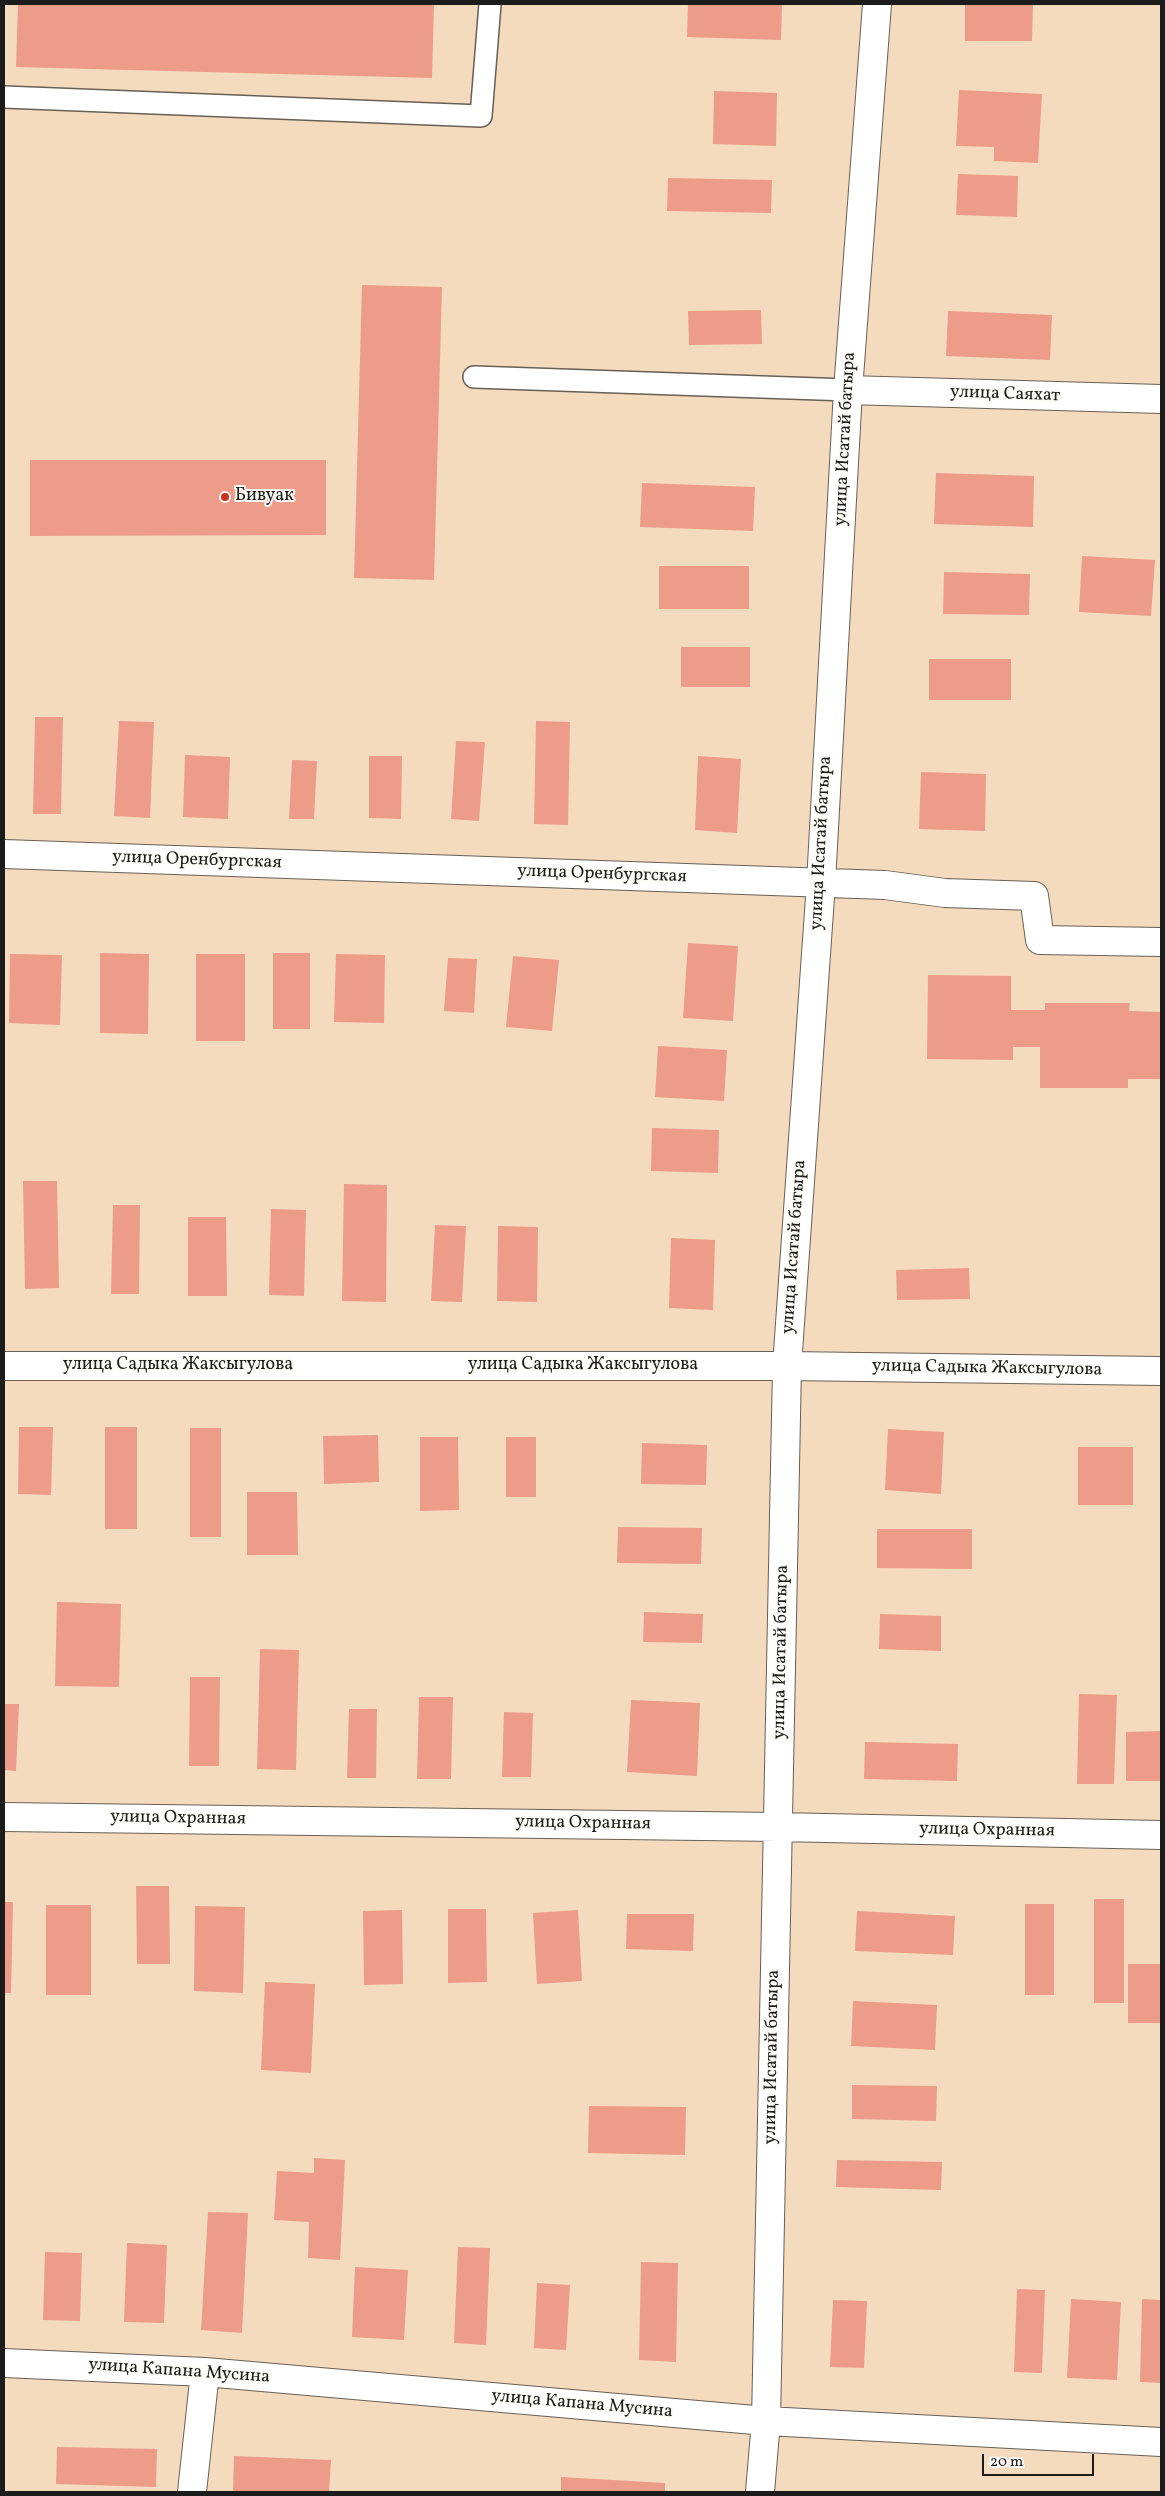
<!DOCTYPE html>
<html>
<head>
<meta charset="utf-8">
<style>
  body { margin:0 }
  #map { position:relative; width:1165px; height:2496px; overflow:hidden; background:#f4dbbe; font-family:Vollkorn,serif }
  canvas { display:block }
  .frame { position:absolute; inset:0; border:5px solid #1c1c1c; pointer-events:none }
  .scale { position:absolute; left:982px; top:2454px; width:112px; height:22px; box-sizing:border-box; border:2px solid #1c1c1c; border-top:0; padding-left:6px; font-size:15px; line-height:18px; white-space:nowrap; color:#1c1c1c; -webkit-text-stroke:4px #fdfcf7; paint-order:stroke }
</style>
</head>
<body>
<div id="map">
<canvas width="1165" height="2496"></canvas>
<div class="frame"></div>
<div class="scale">20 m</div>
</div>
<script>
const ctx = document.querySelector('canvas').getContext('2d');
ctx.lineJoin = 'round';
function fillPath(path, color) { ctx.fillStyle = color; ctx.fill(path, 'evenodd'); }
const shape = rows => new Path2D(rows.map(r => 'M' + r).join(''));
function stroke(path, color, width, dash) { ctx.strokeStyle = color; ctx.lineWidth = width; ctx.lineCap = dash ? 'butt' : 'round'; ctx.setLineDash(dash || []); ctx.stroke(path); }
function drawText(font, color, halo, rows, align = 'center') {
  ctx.font = font + ' Vollkorn,serif'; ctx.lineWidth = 4; ctx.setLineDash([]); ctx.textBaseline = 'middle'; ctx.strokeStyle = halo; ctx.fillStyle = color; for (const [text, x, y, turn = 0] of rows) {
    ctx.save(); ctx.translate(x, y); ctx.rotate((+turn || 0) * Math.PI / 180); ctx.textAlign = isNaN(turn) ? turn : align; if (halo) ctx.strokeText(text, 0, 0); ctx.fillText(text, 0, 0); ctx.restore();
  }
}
fillPath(shape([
  [18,4,434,4,432,78,16,67],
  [688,4,782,4,781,40,687,37],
  [965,4,1033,4,1032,41,965,41],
  [959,90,1042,94,1038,163,994,161,994,147,956,146],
  [714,91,777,93,776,146,713,144],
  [958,174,1018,176,1017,217,956,215],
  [668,178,772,180,771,213,667,211],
  [362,285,442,287,434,580,354,578],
  [761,310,762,344,689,345,688,311],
  [948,311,1052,315,1050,360,946,356],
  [30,460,326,460,326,535,30,536],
  [936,473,1034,476,1033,527,934,524],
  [642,483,755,487,753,531,640,527],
  [1082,556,1155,560,1151,616,1079,612],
  [659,566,749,566,749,609,659,609],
  [944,572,1030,574,1029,615,943,614],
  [681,647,750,647,750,687,681,687],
  [929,659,1011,659,1011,700,929,700],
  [35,717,63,717,61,814,33,814],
  [119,721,154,722,150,818,114,816],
  [536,721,570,722,568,825,534,824],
  [456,741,485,742,479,821,451,819],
  [185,755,230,757,228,819,183,817],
  [369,756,402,756,401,819,369,818],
  [698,756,741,759,737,833,695,830],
  [292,760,317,761,314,819,289,819],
  [921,772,986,774,985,831,919,829],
  [688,943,738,946,733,1021,683,1018],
  [100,953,149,954,148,1034,100,1033],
  [273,953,310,953,310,1029,273,1029],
  [10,954,62,955,60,1025,9,1023],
  [196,954,245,954,245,1041,196,1041],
  [336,954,385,955,384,1023,334,1022],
  [513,956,559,960,552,1031,506,1027],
  [448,958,477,959,474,1013,444,1011],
  [928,975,1011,976,1011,1010,1045,1010,1045,1003,1130,1003,1129,1011,1161,1012,1161,1079,1128,1079,1128,1088,1040,1088,1040,1047,1013,1047,1013,1060,927,1059],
  [658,1046,727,1050,724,1101,655,1097],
  [652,1128,719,1130,718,1173,651,1171],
  [23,1181,57,1181,59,1288,25,1289],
  [344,1184,387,1185,386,1302,342,1301],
  [113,1205,140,1205,139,1294,111,1294],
  [271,1209,306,1210,304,1296,269,1295],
  [188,1217,226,1217,227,1296,188,1296],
  [435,1225,466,1226,462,1302,431,1301],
  [498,1226,538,1227,537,1302,497,1301],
  [671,1238,715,1240,713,1310,669,1308],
  [969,1268,970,1299,897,1300,896,1270],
  [19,1427,53,1427,51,1495,18,1494],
  [105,1427,137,1427,137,1529,105,1529],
  [190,1428,221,1428,221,1537,190,1537],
  [888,1429,944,1432,941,1494,885,1490],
  [378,1435,379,1482,324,1484,323,1436],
  [420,1437,458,1437,459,1510,420,1511],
  [506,1437,536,1437,536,1497,506,1497],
  [642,1443,707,1445,706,1485,641,1484],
  [1078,1447,1133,1447,1133,1505,1078,1505],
  [247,1492,297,1492,298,1555,247,1555],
  [618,1527,702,1528,701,1564,617,1563],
  [877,1529,972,1529,972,1569,877,1568],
  [57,1602,121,1604,119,1687,55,1686],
  [644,1612,703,1614,702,1643,643,1642],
  [880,1614,941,1616,941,1651,879,1649],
  [260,1649,299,1650,296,1770,257,1769],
  [190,1677,220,1677,219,1766,189,1766],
  [1079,1694,1117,1695,1114,1784,1077,1784],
  [419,1697,453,1697,451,1779,417,1779],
  [631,1700,700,1703,697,1776,627,1772],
  [4,1704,19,1704,16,1771,4,1770],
  [349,1709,377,1709,376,1778,347,1778],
  [504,1712,533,1713,531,1777,502,1777],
  [1161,1731,1161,1781,1126,1781,1126,1732],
  [865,1742,958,1744,957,1781,864,1779],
  [136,1886,169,1886,170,1964,137,1964],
  [1094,1899,1124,1899,1124,2003,1094,2003],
  [4,1902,13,1902,11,1993,4,1993],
  [1025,1904,1054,1904,1054,1995,1025,1995],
  [46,1905,91,1905,91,1995,46,1995],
  [195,1906,245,1907,243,1993,194,1991],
  [448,1909,486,1909,487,1982,448,1983],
  [402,1910,403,1984,364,1985,363,1911],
  [578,1910,582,1981,537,1984,533,1913],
  [857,1911,955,1916,953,1955,855,1951],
  [627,1914,694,1914,693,1951,626,1949],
  [1128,1964,1161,1964,1161,2023,1128,2023],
  [265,1982,315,1984,311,2073,261,2070],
  [853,2001,937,2005,935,2050,851,2046],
  [852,2085,937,2086,936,2121,852,2119],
  [589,2106,686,2107,685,2155,588,2153],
  [314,2158,345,2160,340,2260,308,2258,309,2222,274,2220,277,2171,314,2173],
  [837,2160,942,2162,941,2190,836,2187],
  [208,2212,248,2213,242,2333,201,2330],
  [127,2243,167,2245,164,2323,124,2322],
  [458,2247,490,2248,486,2345,454,2343],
  [45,2252,82,2253,80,2321,43,2320],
  [641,2262,678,2263,676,2362,639,2360],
  [355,2267,408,2270,404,2340,352,2337],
  [537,2283,570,2285,566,2350,534,2348],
  [1017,2289,1045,2290,1042,2373,1014,2372],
  [1071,2299,1121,2302,1117,2380,1067,2378],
  [1142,2299,1161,2300,1161,2383,1140,2382],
  [833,2300,867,2301,864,2368,830,2367],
  [57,2447,157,2449,156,2487,56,2484],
  [234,2456,331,2460,329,2492,233,2492],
  [561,2477,665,2483,665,2492,561,2492]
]), '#ed9c8a');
const lane = shape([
  [4,97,481,116,490,4],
  [474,377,848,390]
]);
const street = shape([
  [848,390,1161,399],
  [4,854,885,885,945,893,1034,896,1040,940,1161,942],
  [4,1366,787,1366,1161,1371],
  [4,1817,778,1827,1161,1835],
  [4,2363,205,2372,766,2421,1161,2442],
  [192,2492,205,2372],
  [760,2492,766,2421,787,1366,821,883,848,390,877,4]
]);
stroke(lane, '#685f55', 24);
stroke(street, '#685f55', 30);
stroke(lane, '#fff', 21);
stroke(street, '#fff', 28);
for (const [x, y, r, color] of [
  [225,497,5,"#c8321e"]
]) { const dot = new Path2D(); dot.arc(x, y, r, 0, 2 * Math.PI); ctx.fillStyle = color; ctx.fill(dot); stroke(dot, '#fdfcf7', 2); }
drawText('18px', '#1c1c1c', '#fdfcf7', [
  ["улица Саяхат",1005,395,2],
  ["улица Исатай батыра",846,439,-87],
  ["улица Исатай батыра",822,843,-87],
  ["улица Оренбургская",197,861,2],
  ["улица Оренбургская",602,875,2],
  ["улица Исатай батыра",795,1247,-86],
  ["улица Садыка Жаксыгулова",178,1366],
  ["улица Садыка Жаксыгулова",583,1366],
  ["улица Садыка Жаксыгулова",987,1369,1],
  ["улица Исатай батыра",782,1652,-89],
  ["улица Охранная",178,1819,1],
  ["улица Охранная",583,1824,1],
  ["улица Охранная",987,1831,1],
  ["улица Исатай батыра",773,2057,-89],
  ["улица Капана Мусина",179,2372,4],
  ["улица Капана Мусина",582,2405,5]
]);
drawText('18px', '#1c1c1c', '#fdfcf7', [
  ["Бивуак",235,497]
], 'left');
</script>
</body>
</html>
